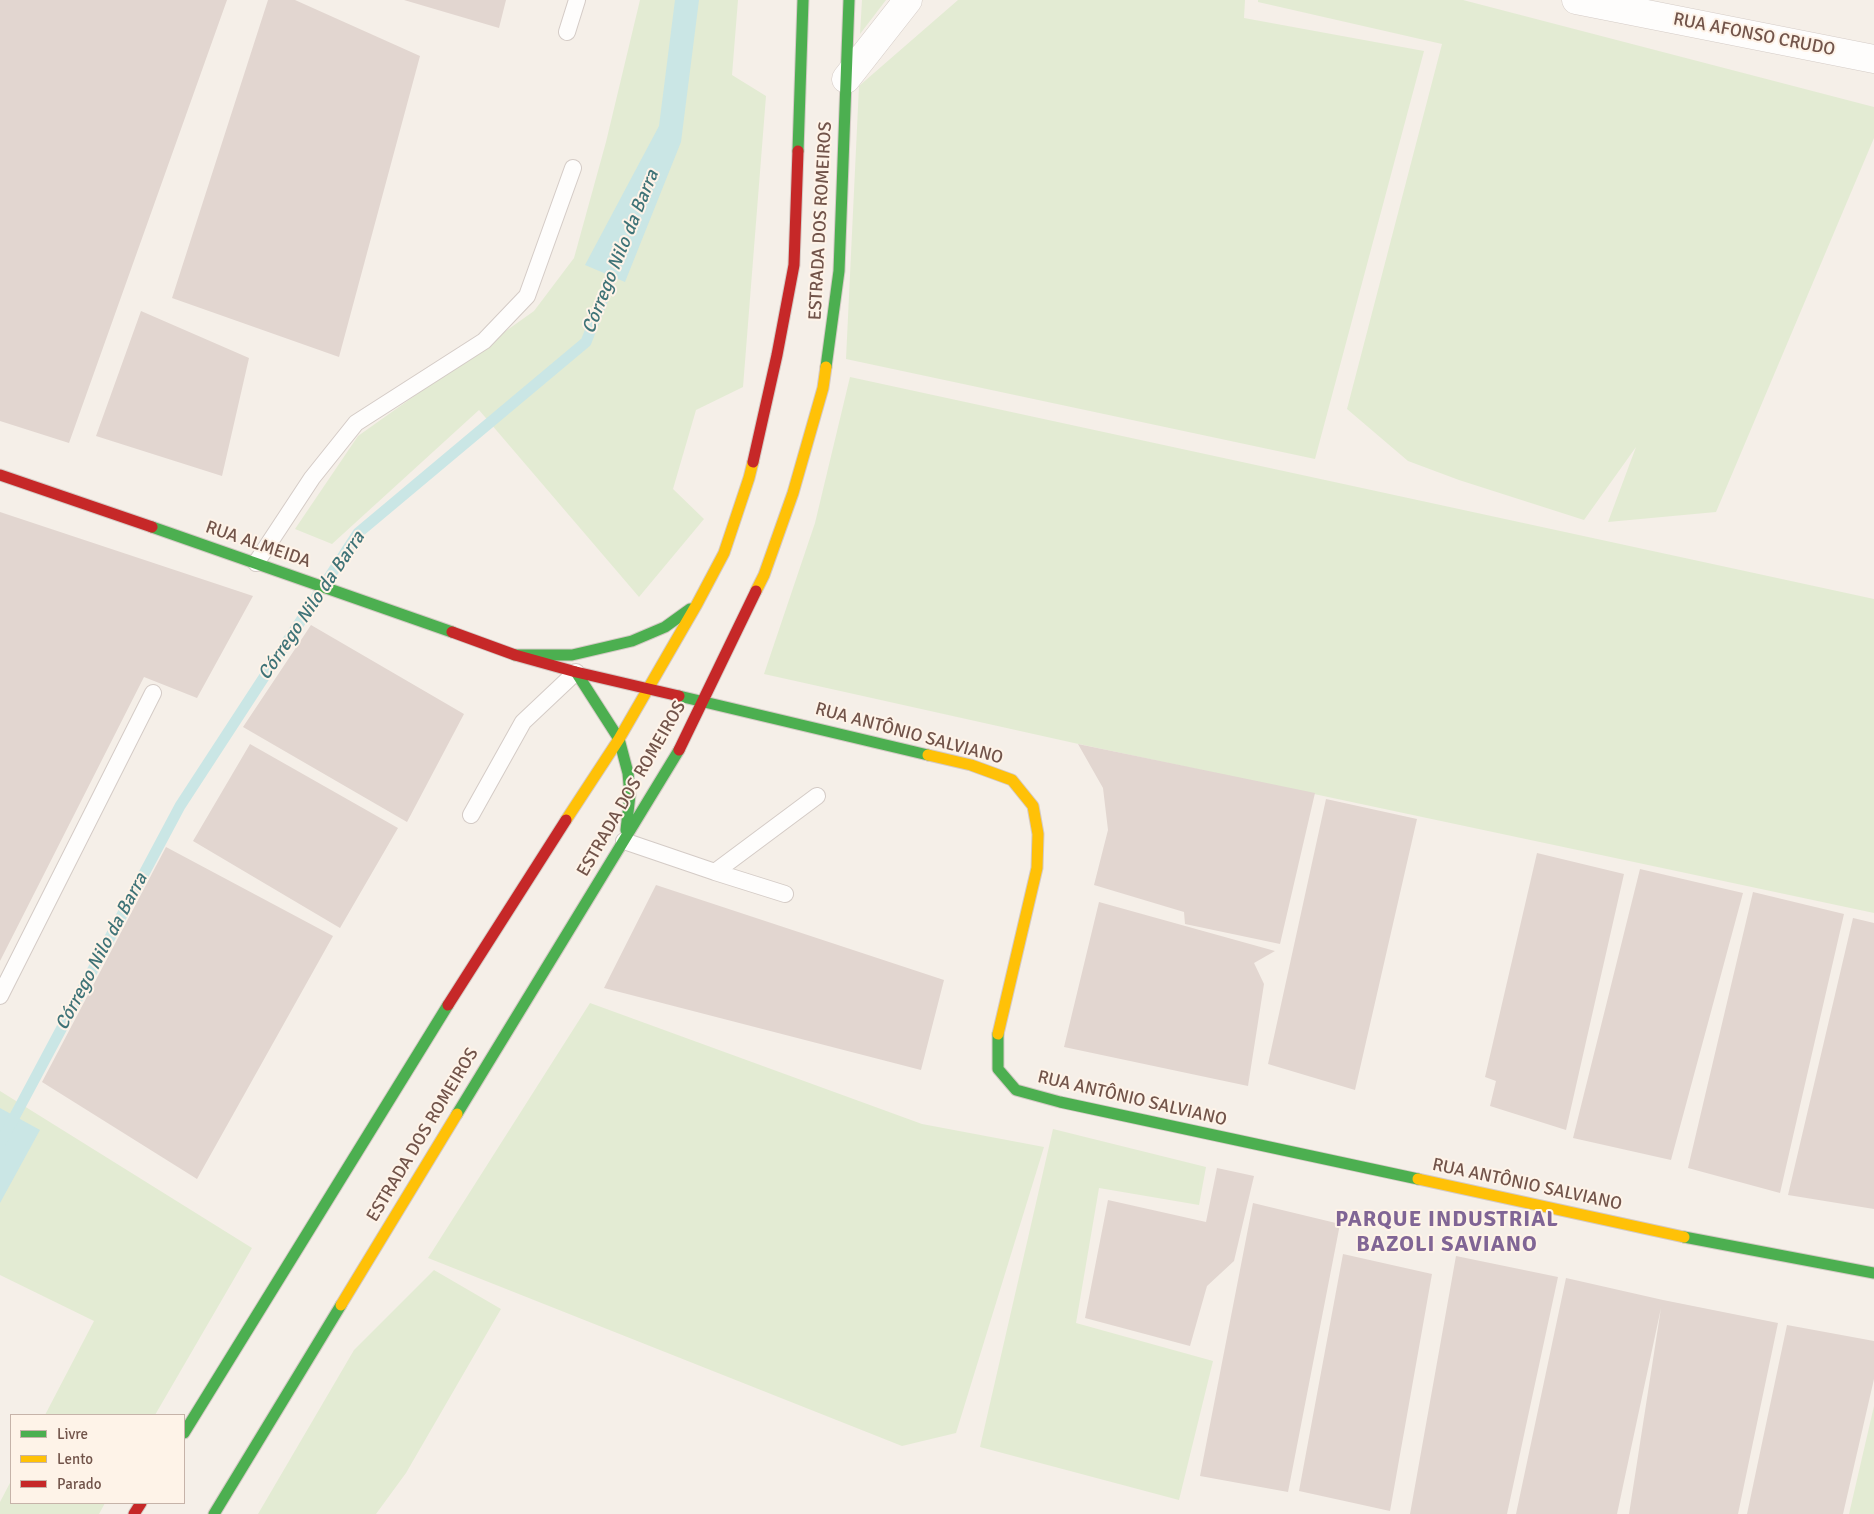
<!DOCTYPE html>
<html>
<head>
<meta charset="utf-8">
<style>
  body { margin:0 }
  #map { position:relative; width:1874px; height:1514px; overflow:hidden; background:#f5efe8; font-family:Signika,sans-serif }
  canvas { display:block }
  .legend { position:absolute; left:10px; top:1414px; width:175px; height:90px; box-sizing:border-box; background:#fef3e8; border:1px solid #c6b3a9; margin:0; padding:6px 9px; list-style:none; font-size:15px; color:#72544a }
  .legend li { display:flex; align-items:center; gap:10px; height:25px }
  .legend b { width:25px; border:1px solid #c6b3a9 }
</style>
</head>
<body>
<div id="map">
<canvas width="1874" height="1514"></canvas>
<ul class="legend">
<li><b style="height:6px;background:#4caf50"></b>Livre</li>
<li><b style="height:6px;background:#ffc107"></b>Lento</li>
<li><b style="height:6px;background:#c62828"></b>Parado</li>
</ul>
</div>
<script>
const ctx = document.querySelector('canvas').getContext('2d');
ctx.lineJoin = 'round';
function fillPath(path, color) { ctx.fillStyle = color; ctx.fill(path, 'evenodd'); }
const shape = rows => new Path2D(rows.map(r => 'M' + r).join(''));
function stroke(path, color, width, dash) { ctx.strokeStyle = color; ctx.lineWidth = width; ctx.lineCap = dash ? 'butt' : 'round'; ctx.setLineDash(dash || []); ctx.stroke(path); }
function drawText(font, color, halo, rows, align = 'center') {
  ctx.font = font + ' Signika,sans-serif'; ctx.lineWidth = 4; ctx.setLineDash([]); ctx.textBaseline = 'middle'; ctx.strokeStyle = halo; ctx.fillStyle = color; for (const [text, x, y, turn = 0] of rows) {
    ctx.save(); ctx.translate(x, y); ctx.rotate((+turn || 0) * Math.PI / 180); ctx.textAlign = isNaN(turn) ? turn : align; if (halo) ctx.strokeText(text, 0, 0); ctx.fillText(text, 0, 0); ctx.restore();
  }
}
fillPath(shape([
  [640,0,738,0,732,75,766,96,743,387,696,410,673,489,704,519,639,597,479,410,332,544,295,529,358,436,534,311,574,258,606,142],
  [862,0,886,0,860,34],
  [958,0,1245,0,1244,18,1424,51,1315,459,846,359,859,86],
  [1258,0,1463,0,1874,107,1874,138,1716,512,1608,522,1636,447,1584,520,1459,480,1408,461,1347,409,1442,44,1258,2],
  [850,377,1874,599,1874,913,1074,743,764,674,815,523],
  [590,1003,922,1124,1044,1147,956,1433,902,1446,428,1258],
  [0,1091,252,1248,155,1415,45,1415,94,1321,0,1275],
  [1053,1129,1206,1167,1199,1205,1099,1188,1076,1323,1213,1361,1179,1500,980,1447],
  [434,1270,501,1309,406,1473,376,1514,258,1514,354,1350],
  [1874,1406,1874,1514,1849,1514],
  [11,1481,11,1503,105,1503,99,1514,0,1514,0,1502]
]), '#e3ebd3');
fillPath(shape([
  [675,0,699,0,681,142,625,282,585,265,659,126],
  [0,1108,40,1130,0,1203]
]), '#cae6e5');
stroke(shape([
  [0,1144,180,806,358,533,586,342,617,263]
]), '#cae6e5', 11);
fillPath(shape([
  [0,0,227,0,69,443,0,421],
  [268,0,295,0,420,56,339,357,172,298],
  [404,0,506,0,499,28],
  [141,311,249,358,222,476,96,436],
  [0,512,253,596,197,698,144,677,0,961],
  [311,625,464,714,407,822,243,727],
  [250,744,398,828,340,928,193,841],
  [1078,744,1315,793,1280,944,1185,924,1184,912,1094,885,1108,830,1103,788],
  [1326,799,1417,819,1355,1090,1268,1064],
  [166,847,333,936,197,1179,42,1082],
  [1537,853,1624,874,1566,1130,1490,1106,1496,1081,1485,1077],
  [1640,869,1743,893,1671,1160,1573,1138],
  [656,885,944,980,921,1070,604,988],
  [1753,892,1844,914,1780,1193,1688,1168],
  [1099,902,1275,951,1254,963,1264,984,1248,1086,1064,1047],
  [1853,918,1874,923,1874,1209,1788,1195],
  [1217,1168,1254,1176,1234,1261,1207,1286,1190,1346,1085,1318,1108,1200,1206,1222],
  [1253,1203,1340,1224,1288,1492,1200,1476],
  [1343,1254,1432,1274,1390,1511,1299,1491],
  [1456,1256,1558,1277,1507,1514,1410,1514],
  [1566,1278,1663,1300,1778,1323,1738,1514,1629,1514,1661,1308,1617,1514,1516,1514],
  [1787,1325,1874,1341,1874,1379,1843,1514,1747,1514]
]), '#e2d6d0');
const lane = shape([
  [567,32,577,0],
  [256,563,312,478,356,423,484,341,527,296,573,168],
  [471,815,523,722,576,672],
  [624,841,715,872,817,796],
  [715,872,785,894],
  [0,996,153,693]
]);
const street = shape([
  [1576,0,1874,59],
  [846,79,908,0]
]);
const fast = shape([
  [798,151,803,0],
  [826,367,839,271,849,0],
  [152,527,452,632],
  [515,655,572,655,632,641,665,627,690,609],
  [576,672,619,739,628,773,630,795,626,830],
  [679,696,928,755],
  [998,1034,998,1069,1016,1090,1060,1102,1418,1179],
  [457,1114,679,750],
  [1684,1237,1874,1273],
  [184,1433,448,1005],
  [214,1514,341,1305]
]);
const slow = shape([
  [756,591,764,575,793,493,823,388,826,367],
  [928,755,971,765,1012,780,1033,806,1038,834,1037,868,998,1034],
  [566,820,619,739,697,604,724,553,749,478,753,462],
  [1418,1179,1684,1237],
  [341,1305,457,1114]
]);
const jam = shape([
  [753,462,777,355,794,265,798,151],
  [0,475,152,527],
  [452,632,515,655,576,672,679,696],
  [679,750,756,591],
  [448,1005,566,820],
  [134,1514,141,1503]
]);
stroke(lane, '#d4cbc6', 18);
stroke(street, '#d4cbc6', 29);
stroke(fast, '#d4cac5', 13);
stroke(slow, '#d4cac5', 13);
stroke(jam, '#d4cac5', 13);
stroke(lane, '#fefdfc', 16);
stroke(street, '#fefdfc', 28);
stroke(fast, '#4caf50', 11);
stroke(slow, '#ffc107', 11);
stroke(jam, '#c62828', 11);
drawText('18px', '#72544a', '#fef3e8', [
  ["RUA AFONSO CRUDO",1754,35,11],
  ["ESTRADA DOS ROMEIROS",821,221,-87],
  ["RUA ALMEIDA",258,545,19],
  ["RUA ANTÔNIO SALVIANO",909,734,15],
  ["ESTRADA DOS ROMEIROS",632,789,-60],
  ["RUA ANTÔNIO SALVIANO",1132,1099,13],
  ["ESTRADA DOS ROMEIROS",423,1135,-59],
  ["RUA ANTÔNIO SALVIANO",1527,1185,12]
]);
drawText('italic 19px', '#3f7377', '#fef3e8', [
  ["Córrego Nilo da Barra",621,252,-68],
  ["Córrego Nilo da Barra",312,606,-56],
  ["Córrego Nilo da Barra",102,952,-62]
]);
ctx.letterSpacing = '1px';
drawText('bold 22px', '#806595', '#fef3e8', [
  ["PARQUE INDUSTRIAL",1447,1220],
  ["BAZOLI SAVIANO",1447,1245]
]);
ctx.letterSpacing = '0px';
</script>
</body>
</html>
